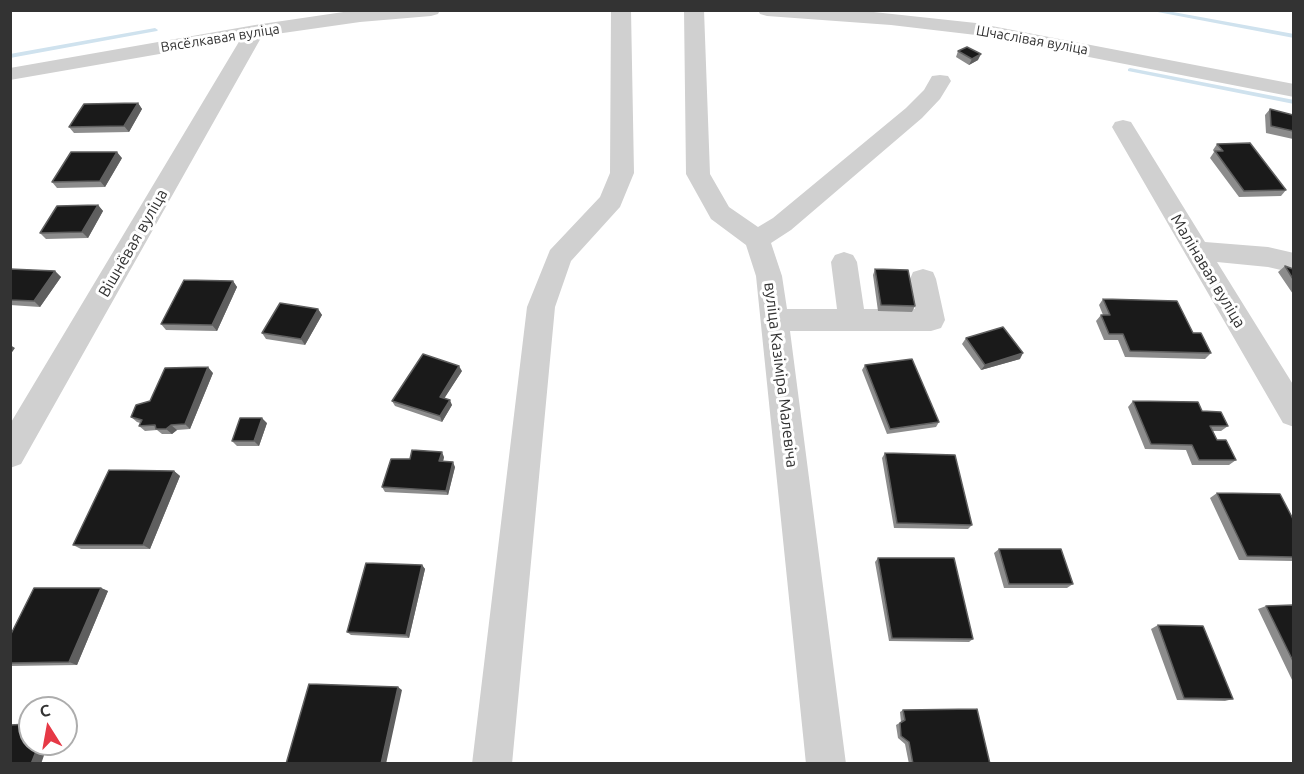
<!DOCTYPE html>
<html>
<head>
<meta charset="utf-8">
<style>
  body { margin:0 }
  #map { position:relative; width:1304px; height:774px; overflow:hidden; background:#fff; font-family:Ubuntu,sans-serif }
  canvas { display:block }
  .frame { position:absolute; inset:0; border:12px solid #333; pointer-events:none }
  .north { position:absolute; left:18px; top:696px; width:60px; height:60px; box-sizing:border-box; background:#fff; border:2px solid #adadad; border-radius:50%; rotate:349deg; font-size:16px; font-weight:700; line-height:24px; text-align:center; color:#333 }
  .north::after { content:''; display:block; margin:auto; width:21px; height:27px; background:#e63946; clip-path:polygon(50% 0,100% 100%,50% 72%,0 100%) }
</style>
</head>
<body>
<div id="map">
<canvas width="1304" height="774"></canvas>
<div class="frame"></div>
<div class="north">С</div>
</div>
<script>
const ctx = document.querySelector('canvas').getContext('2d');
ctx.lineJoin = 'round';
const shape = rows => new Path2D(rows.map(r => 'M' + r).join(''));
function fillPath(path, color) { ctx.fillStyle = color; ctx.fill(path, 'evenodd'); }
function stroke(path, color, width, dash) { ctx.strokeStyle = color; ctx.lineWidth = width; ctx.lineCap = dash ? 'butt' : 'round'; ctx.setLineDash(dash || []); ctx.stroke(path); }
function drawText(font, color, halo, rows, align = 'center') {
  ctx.font = font + ' Ubuntu,sans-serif'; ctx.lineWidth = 6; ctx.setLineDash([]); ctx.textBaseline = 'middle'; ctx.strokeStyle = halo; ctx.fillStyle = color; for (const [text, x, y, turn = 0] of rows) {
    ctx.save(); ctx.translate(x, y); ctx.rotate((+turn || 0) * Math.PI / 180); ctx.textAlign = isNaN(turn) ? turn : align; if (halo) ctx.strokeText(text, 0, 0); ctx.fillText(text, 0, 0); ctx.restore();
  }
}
fillPath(shape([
  [1147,10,1162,10,1294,34,1294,38,1147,10],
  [155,28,158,30,157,31,10,58,10,54,155,28],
  [1130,68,1294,100,1294,104,1128,71,1128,69,1130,68]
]), '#cfe2ee');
fillPath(shape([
  [357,10,440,10,438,14,431,16,360,22,262,36,21,464,10,468,10,424,240,40,10,80,10,68,255,25,357,10],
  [611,10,631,10,634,173,620,207,571,261,555,307,512,764,472,764,527,307,550,250,600,197,610,173,611,10],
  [684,10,704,10,710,174,729,207,758,227,773,218,906,108,924,90,932,76,940,75,948,76,951,81,940,99,922,118,791,230,771,243,782,276,787,309,837,309,831,262,835,255,844,252,853,255,857,262,864,309,915,309,910,279,913,272,923,269,933,272,936,279,945,320,941,328,931,331,790,331,846,764,806,764,756,276,746,245,711,219,686,174,684,10],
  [758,10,855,10,976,23,1294,84,1294,97,976,35,891,25,767,16,760,14,758,10],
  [1123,120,1131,122,1205,242,1268,247,1294,253,1294,273,1268,267,1217,262,1294,386,1294,427,1283,423,1112,127,1115,122,1123,120]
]), '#d0d0d0');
fillPath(shape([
  [958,51,978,60,969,65,956,57],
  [138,103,142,109,129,132,74,133,69,127],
  [1270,109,1293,115,1293,139,1266,133,1265,115],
  [1217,144,1286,190,1281,196,1239,197,1210,158,1214,152,1213,150],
  [122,158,105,187,57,188,52,182],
  [98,205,103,211,88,238,46,239,40,233],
  [1285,266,1293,269,1293,294,1278,272],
  [10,269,55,271,61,277,40,307,10,305],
  [875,269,915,306,912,312,878,311,873,275],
  [233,281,237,287,217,331,166,330,161,324],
  [1103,299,1193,333,1211,353,1205,359,1125,357,1118,340,1104,340,1096,321,1101,315,1103,315,1099,305],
  [318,309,322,315,305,345,266,339,262,333],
  [966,338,1020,359,981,370,962,344],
  [865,365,939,422,936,427,887,434,862,370],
  [462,371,444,398,452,405,442,422,395,406,392,401],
  [213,373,190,429,177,430,172,434,162,434,157,430,145,431,139,426,140,423,137,422,131,417,150,401],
  [1133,401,1202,411,1228,426,1221,431,1213,431,1217,440,1236,460,1229,465,1192,465,1186,450,1145,449,1128,407],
  [267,423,259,446,237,446,232,441],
  [885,453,972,525,968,529,894,528,882,458],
  [444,457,443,461,455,467,448,495,385,492,382,487,410,459],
  [174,471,180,476,150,549,81,549,73,545],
  [1217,493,1293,519,1293,561,1239,560,1210,498],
  [999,549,1073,584,1067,588,1004,588,994,553],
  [878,558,973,639,969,642,889,641,875,562],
  [422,565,425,569,409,638,351,635,347,632],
  [101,588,108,591,77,665,10,666,10,636],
  [1293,605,1293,682,1258,609,1266,606],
  [1158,625,1233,699,1225,701,1177,700,1151,629],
  [903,710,990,764,909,764,905,744,898,738,896,725,901,722,900,712]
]), '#8c8c8c');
fillPath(shape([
  [981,54,978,60,969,65,972,59],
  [138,103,142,109,129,132,124,126],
  [117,152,122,158,105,187,100,181],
  [98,205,103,211,88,238,82,232],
  [55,271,61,277,40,307,34,301],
  [233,281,237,287,217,331,212,325],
  [318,309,322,315,305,345,301,339],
  [10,345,15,348,10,355],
  [1023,353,1020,359,981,370,985,365],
  [459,366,462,371,442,402,440,397],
  [208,367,213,373,190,429,185,424],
  [450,400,452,405,442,422,440,416],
  [262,418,267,423,259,446,254,441],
  [171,425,177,430,172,434,166,429],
  [442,452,444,457,442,466,439,461],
  [453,462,455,467,448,495,446,491],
  [174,471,180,476,150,549,143,545],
  [422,565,425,569,409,638,406,635],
  [101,588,108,591,77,665,69,662],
  [398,687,402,690,386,764,381,764],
  [39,744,48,744,41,764,31,764]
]), '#5f5f5f');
const building = shape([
  [967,47,981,54,972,59,958,51,967,47],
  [138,103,124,126,69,127,84,104,138,103],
  [1270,109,1293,115,1293,131,1271,126,1270,109],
  [1250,143,1286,190,1244,191,1215,151,1223,151,1217,144,1250,143],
  [71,152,117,152,100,181,52,182,71,152],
  [98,205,82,232,40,233,57,206,98,205],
  [1285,266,1293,269,1293,279,1285,266],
  [10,269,55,271,34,301,10,300,10,269],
  [875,269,908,270,915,306,881,305,875,269],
  [184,280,233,281,212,325,161,324,184,280],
  [1103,299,1177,301,1193,333,1201,333,1211,353,1130,351,1123,334,1109,334,1101,315,1110,315,1103,299],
  [280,303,318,309,301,339,262,333,280,303],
  [1003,327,1023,353,985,365,966,338,1003,327],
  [423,354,459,366,440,397,450,400,440,416,392,401,423,354],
  [912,359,939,422,890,429,865,365,912,359],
  [208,367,185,424,171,425,166,429,156,429,155,425,139,426,142,420,131,417,136,405,150,401,165,368,208,367],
  [1133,401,1198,402,1202,411,1221,412,1228,426,1210,426,1217,440,1226,440,1236,460,1199,460,1192,445,1151,444,1133,401],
  [240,418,262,418,254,441,232,441,240,418],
  [412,450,442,452,439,461,453,462,446,491,382,487,391,459,410,459,412,450],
  [885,453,955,455,972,525,897,523,885,453],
  [109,470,174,471,143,545,73,545,109,470],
  [1217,493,1280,494,1293,519,1293,557,1247,556,1217,493],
  [999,549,1061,549,1073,584,1009,584,999,549],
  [878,558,954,558,973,639,892,638,878,558],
  [366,563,422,565,406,635,347,632,366,563],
  [34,588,101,588,69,662,10,663,10,636,34,588],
  [1293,605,1293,661,1266,606,1293,605],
  [1158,625,1203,626,1233,699,1184,698,1158,625],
  [309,684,398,687,381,764,286,764,309,684],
  [977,709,990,764,913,764,909,742,901,736,900,723,905,720,903,710,977,709],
  [30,724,30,744,39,744,31,764,10,764,10,725,30,724]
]);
fillPath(building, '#1a1a1a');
stroke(building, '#5f5f5f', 1.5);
drawText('14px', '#333', '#fff', [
  ["Вясёлкавая вуліца",220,38,-9],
  ["Шчаслівая вуліца",1032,40,10]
]);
drawText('16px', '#333', '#fff', [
  ["Вішнёвая вуліца",133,243,-60],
  ["Малінавая вуліца",1208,271,59],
  ["вуліца Казіміра Малевіча",781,375,83]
]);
</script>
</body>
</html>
